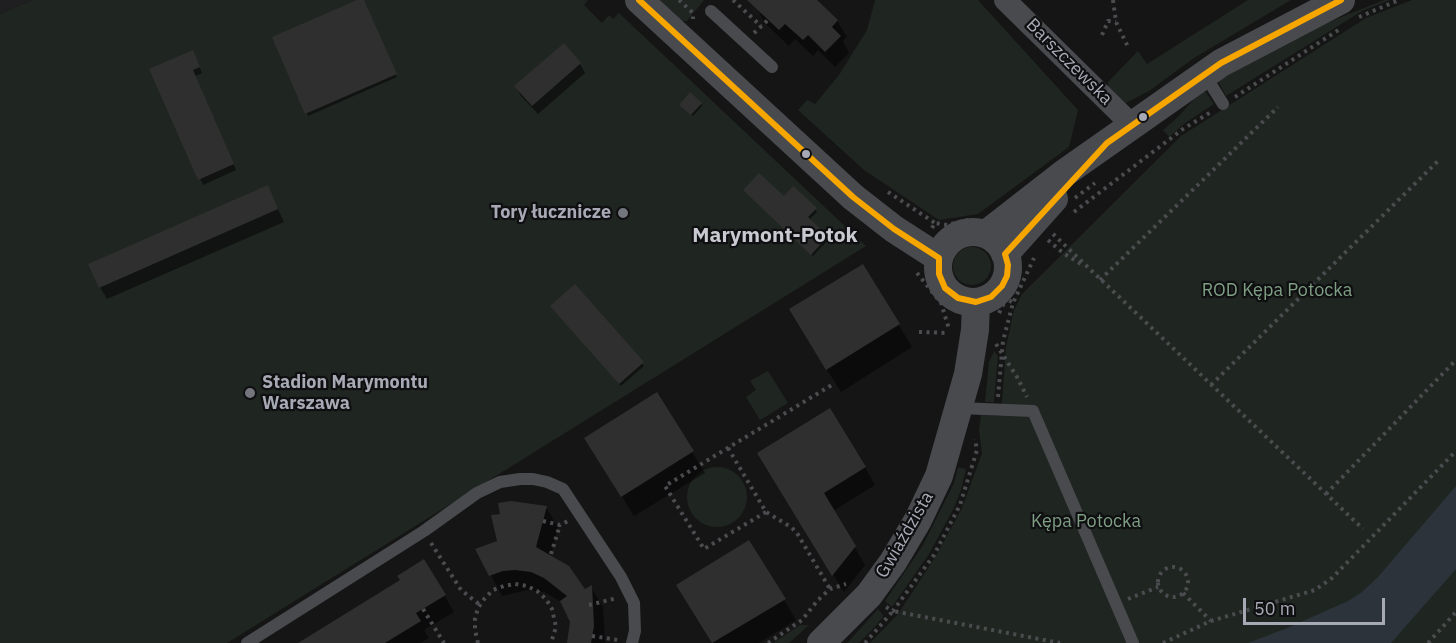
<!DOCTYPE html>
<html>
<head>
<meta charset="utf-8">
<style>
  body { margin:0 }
  #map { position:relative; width:1456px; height:643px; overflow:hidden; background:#151515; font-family:"IBM Plex Sans",sans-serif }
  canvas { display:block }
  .scale { position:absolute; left:1243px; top:598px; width:142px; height:27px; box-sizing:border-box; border:3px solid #a7aab5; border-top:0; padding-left:8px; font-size:18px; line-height:21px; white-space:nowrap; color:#a7aab5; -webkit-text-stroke:4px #0f0f11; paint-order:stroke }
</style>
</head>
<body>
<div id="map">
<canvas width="1456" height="643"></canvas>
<div class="scale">50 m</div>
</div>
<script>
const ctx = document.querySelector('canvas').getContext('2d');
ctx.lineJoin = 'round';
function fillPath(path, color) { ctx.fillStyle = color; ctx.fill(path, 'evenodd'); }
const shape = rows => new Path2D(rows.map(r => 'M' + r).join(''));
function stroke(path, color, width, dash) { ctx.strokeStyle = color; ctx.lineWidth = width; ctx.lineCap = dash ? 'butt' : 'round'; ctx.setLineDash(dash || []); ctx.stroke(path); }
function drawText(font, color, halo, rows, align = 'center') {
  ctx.font = font + ' "IBM Plex Sans",sans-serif'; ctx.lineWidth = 4.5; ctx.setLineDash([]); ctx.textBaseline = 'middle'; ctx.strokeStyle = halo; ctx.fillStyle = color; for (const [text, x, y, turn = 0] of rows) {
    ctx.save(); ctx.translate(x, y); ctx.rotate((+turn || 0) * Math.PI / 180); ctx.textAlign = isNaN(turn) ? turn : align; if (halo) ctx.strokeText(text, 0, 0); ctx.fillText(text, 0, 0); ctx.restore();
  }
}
fillPath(shape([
  [0,0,32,0,0,14]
]), '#1f1f21');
fillPath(shape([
  [32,0,588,0,584,5,602,23,609,15,613,19,619,13,866,246,227,643,0,643,0,14],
  [657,0,704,0,687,21,679,21],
  [875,0,978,0,1078,110,1069,147,978,214,939,220,864,170,798,110,807,100,815,104,839,75,867,30],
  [1248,0,1291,0,1194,58,1149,91,1124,104,1108,89,1108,82,1138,51,1147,64],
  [1384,0,1390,0,1362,11,1226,96,1219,83,1220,80,1304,32],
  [1412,0,1456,0,1456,643,870,643,898,614,936,556,962,508,982,453,979,430,981,415,1001,416,1006,347,1014,310,1022,294,1181,136,1366,18],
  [1205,91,1214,104,1184,124,1169,137,1163,130,1178,117,1194,99],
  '953 266a19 19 0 1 1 38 0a19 19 0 1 1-38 0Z',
  [994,351,998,356,994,402,985,402,989,362],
  [768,371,788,403,760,420,746,397,756,390,750,381],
  '687 497a30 30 0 1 1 60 0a30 30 0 1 1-60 0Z',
  [958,467,966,469,961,490,954,508,929,554,892,607,885,601,923,545,954,483],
  [878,609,884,616,872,630,859,643,847,643],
  [800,625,809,625,789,643,773,643]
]), '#1f2520');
fillPath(shape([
  [1456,486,1456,569,1391,643,1248,643,1287,628,1348,601,1362,592,1378,577]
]), '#2c333a');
fillPath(shape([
  [360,0,363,0,397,77,308,116,274,38],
  [758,0,815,0,837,21,847,37,843,41,849,53,835,67,818,50,813,56,795,39,789,46,765,23,756,6],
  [196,58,202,73,195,76,236,170,203,185,151,70],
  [580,64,585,73,538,114,521,96,516,87],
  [701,103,702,106,693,116,682,107],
  [267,187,284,222,107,299,100,287],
  [744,190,784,198,815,209,817,212,809,220,828,240,813,256],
  [863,266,912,347,841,392,804,333],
  [575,286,644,366,621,386,554,309],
  [657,394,705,473,634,516,598,458],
  [865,467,875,485,833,511,865,565,844,592,769,471],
  [546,507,558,528,550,557,585,590,591,587,603,607,605,643,568,643,571,622,563,603,544,592,527,590,502,596,491,575,498,542],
  [444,595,454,612,424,630,429,638,421,643,302,643],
  [784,600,796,620,759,643,713,643,690,606]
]), '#0007');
fillPath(shape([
  [357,0,364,0,397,74,305,114,272,37],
  [747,0,817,0,838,20,832,27,841,36,825,52,808,35,803,40,785,24,779,30],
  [564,43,581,63,532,106,514,86],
  [193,50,200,67,193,70,234,164,198,180,149,69],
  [690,92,702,103,691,115,679,105],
  [759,173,784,196,793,186,817,208,808,217,828,236,811,255,743,190],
  [268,185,278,209,99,288,88,264],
  [863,264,900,324,826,370,789,309],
  [575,284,644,362,619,384,550,306],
  [657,392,694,451,621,497,584,438],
  [830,408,866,467,824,493,856,546,832,576,757,453],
  [511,501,547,506,536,547,569,566,585,589,592,585,594,626,591,643,567,643,570,622,560,601,567,596,544,578,531,572,515,570,503,571,489,576,475,549,497,541,491,515,500,514,498,503],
  [749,540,786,599,712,643,676,585],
  [424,559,446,595,416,613,421,621,385,643,298,643,400,580,397,576]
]), '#2f2f30');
stroke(shape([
  [679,0,693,13,693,19],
  [733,0,761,26],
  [1113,0,1116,22,1129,49],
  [1359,17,1399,0],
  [754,33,768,20],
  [1102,35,1108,21,1116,22],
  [1235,97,1340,29],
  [888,192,935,223],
  [1075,198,1095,183],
  [1074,212,1183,129,1211,112],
  [932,228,935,223,947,225,968,220],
  [1053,234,1363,529],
  [1048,240,1063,253,1081,264],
  [917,273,941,303,949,329],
  [1100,280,1278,107],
  [997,292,1013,303],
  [999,313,1020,271],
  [919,332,948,333],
  [996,344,1017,377,1027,397],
  [1211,385,1440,159],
  [998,397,1003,341,1013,303,1034,258],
  [728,448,766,512,791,527,797,533,830,589],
  [1326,494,1456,360],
  [766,512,704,549,665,486,835,383],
  [543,521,560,525,568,521],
  [431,543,461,590,480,605],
  [551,554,560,525],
  '1158 582a15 15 0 1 1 30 0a15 15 0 1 1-30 0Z',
  [1183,593,1211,621],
  [1128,599,1158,587],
  [589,605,617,598],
  [886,607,893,611,934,555,960,505,977,450,975,439],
  [423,609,444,643],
  [592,636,618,640],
  [478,643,475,630,475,619,478,608,485,598,493,590,504,586,515,584,527,586,537,591,546,599,552,609,556,627,551,643],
  [768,643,802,620,818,600,830,589,846,584],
  [865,643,893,611,1060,643],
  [1163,643,1211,621,1315,590,1332,578,1456,451],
  [1428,643,1456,612]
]), '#4b4c4f', 4, [3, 4.5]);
stroke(shape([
  [711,11,772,67],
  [1205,75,1223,104],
  [959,408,1033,411,1133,643],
  [247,643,424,531,477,493,500,482,520,479,533,479,547,482,563,489,621,577,634,603,635,631,632,643]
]), '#494a4e', 12);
stroke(shape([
  [1005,0,1132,125]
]), '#494a4e', 22);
stroke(shape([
  [639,0,853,197,894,229,939,258],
  '938 267a35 35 0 1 1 70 0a35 35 0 1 1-70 0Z',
  [986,234,1063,174,1221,63,1341,0],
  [1005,254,1054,199],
  [821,643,869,595,893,562,918,520,939,476,968,374,975,330,976,302]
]), '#494a4e', 28);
stroke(shape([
  [639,0,853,197,894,229,939,258,939,274,945,288,958,298,976,302,991,297,1002,286,1007,276,1008,265,1005,254,1107,143,1221,63,1341,0]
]), '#f7a600', 6);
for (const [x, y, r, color] of [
  [1143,117,5,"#a7aab5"],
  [806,154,5,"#a7aab5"],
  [623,213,6,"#74767d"],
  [250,393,6,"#74767d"]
]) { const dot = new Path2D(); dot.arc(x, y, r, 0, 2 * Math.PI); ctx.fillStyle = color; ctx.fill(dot); stroke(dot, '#0f0f11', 2); }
drawText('18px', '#a7aab5', '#0f0f11', [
  ["Barszczewska",1069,62,45],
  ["Gwiaździsta",905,535,-60]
]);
drawText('bold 18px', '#a7aab5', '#0f0f11', [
  ["Tory łucznicze",611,213],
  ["Stadion Marymontu",262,383,"left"],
  ["Warszawa",262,404,"left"]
], 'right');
drawText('18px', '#7f9f84', '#0f0f11', [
  ["ROD Kępa Potocka",1277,291],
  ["Kępa Potocka",1086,522]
]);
drawText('bold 21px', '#c8c9d1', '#0f0f11', [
  ["Marymont-Potok",775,236]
]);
</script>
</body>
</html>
